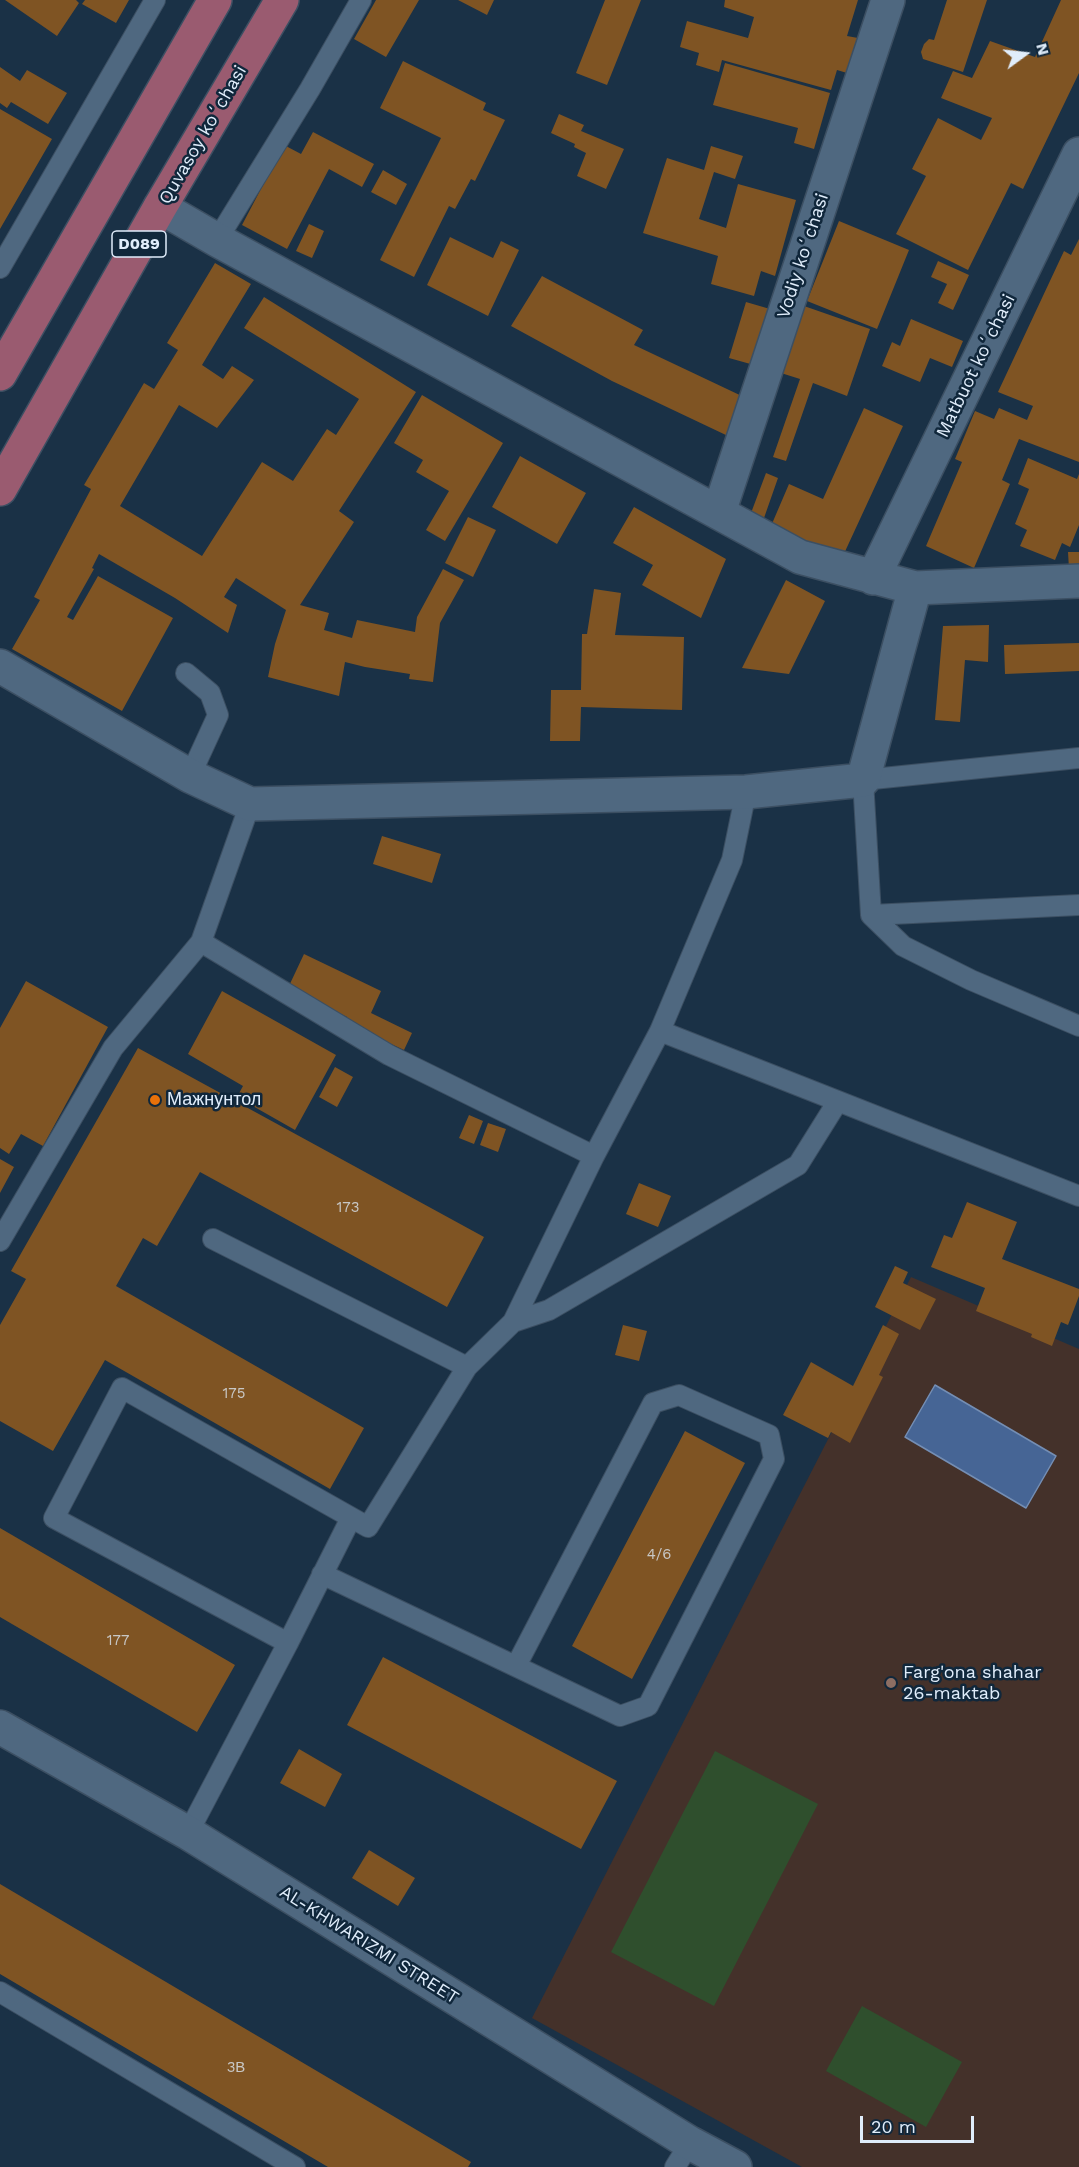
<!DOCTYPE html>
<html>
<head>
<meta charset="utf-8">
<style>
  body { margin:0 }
  #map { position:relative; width:1079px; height:2167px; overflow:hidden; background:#1a3146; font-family:"Work Sans",sans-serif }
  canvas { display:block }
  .north { position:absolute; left:995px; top:24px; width:60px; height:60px; -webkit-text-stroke:4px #10273b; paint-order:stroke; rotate:75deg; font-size:16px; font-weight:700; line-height:24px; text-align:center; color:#e0edfb }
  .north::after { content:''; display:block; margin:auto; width:21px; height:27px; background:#e0edfb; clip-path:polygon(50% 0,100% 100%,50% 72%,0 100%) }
  .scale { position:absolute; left:860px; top:2116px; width:114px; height:27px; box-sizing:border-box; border:3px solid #e0edfb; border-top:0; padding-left:8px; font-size:18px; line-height:21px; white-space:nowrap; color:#e0edfb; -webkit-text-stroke:4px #10273b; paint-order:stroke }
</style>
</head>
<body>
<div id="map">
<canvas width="1079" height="2167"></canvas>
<div class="north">N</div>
<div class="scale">20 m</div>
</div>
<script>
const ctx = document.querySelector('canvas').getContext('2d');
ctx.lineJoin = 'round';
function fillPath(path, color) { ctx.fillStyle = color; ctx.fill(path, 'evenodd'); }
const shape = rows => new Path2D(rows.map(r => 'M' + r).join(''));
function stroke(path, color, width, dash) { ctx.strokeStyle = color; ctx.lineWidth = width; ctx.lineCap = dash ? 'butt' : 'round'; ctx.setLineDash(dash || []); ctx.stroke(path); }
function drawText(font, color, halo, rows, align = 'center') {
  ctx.font = font + ' "Work Sans",sans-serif'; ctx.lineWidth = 5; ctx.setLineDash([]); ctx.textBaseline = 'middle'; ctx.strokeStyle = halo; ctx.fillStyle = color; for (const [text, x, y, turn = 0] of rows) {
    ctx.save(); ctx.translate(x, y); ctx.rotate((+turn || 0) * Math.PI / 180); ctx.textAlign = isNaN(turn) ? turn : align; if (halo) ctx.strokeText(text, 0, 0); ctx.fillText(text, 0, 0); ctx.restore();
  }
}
fillPath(shape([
  [911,1277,1079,1349,1079,2167,802,2167,532,2018]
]), '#44312a');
fillPath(shape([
  [715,1751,818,1804,714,2006,611,1952],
  [862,2006,962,2062,926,2127,826,2071]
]), '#2f4f2d');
const water = shape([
  [935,1385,1056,1456,1026,1508,905,1437,935,1385]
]);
fillPath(water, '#466595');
stroke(water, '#748eb4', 1.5);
fillPath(shape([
  [5,0,76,0,79,3,57,36],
  [85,0,129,0,116,23,82,4],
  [376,0,419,0,386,57,354,39],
  [458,0,494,0,487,15],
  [605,0,641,0,607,85,576,73],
  [725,0,858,0,847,36,858,38,847,73,837,70,831,90,722,60,719,72,696,65,699,53,680,47,687,21,748,38,754,17,724,7],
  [947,0,987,0,963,72,923,59,921,52,924,44,929,39,934,40],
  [1061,0,1079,0,1079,73,1023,189,1011,183,968,270,896,234,926,176,912,169,938,118,981,140,992,118,941,98,953,71,972,78,990,41,1035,57],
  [403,61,486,103,483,110,505,120,475,181,471,179,455,209,449,206,414,277,380,260,441,138,380,108],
  [725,63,830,93,814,149,794,143,798,128,713,105],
  [0,67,20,81,27,70,67,93,48,124,11,102,7,108,0,103],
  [0,109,52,139,0,229],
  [559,114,584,125,581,131,624,149,606,189,577,176,586,153,574,147,575,144,551,133],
  [313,132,374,164,362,187,329,169,287,249,242,225,284,145,301,154],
  [711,146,743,156,735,179,714,172,699,219,726,228,738,184,796,200,775,276,761,271,754,296,711,284,718,256,643,233,667,158,704,170],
  [383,170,407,184,396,205,371,192],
  [839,221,909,250,877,329,807,301],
  [309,224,324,231,312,258,296,251],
  [450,237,493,258,501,241,519,250,488,316,427,285],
  [1079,239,1079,462,1019,439,1002,480,1010,484,974,568,926,546,962,462,955,459,975,411,994,419,999,408,1027,420,1033,406,998,392,1064,251,1071,255],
  [938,261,969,275,953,310,938,303,947,284,931,277],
  [215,263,251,284,202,365,223,379,232,366,254,380,217,428,179,405,120,506,202,556,262,462,293,481,327,429,336,435,359,399,244,328,264,297,416,392,339,511,354,522,300,605,329,613,324,630,352,638,357,620,415,632,417,617,443,569,464,580,440,623,433,682,409,679,410,674,365,667,345,662,339,696,268,677,275,644,286,610,236,578,224,597,237,605,228,633,175,598,99,554,92,568,94,569,67,617,73,620,98,576,173,618,122,711,12,649,40,600,34,597,91,489,84,485,144,383,154,389,178,350,167,343],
  [542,276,643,330,634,345,746,398,728,436,612,381,511,326],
  [746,302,770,309,754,365,729,358],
  [804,306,870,329,847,396,813,383,786,461,773,457,800,379,781,373],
  [911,319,963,341,952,367,930,358,920,382,882,366,892,342,900,346],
  [422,395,503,443,445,541,426,530,449,491,416,472,423,460,394,443],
  [864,408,903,426,842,558,771,526,789,484,823,499],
  [520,456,586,493,557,544,492,507],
  [1028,458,1077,479,1079,474,1079,525,1070,547,1062,543,1055,560,1020,546,1027,530,1015,524,1029,489,1018,484],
  [766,473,778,478,764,518,751,513],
  [634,507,726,559,701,618,642,585,653,565,613,543],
  [468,517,496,530,473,577,445,563],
  [1068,552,1079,552,1079,569,1069,569],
  [786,580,825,601,789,674,742,668],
  [594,589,621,593,615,635,684,637,682,710,581,707,580,741,550,741,551,690,581,690,582,634,587,634],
  [989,625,988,662,965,660,960,722,935,720,943,626],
  [1079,643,1079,671,1005,674,1004,645],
  [382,836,441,854,432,883,373,864],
  [304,954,381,991,371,1013,412,1033,404,1050,344,1022,347,1017,288,988],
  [26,981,108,1027,43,1146,21,1134,9,1154,0,1148,0,1028],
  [222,991,336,1055,295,1130,237,1097,243,1086,188,1054],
  [138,1048,484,1237,447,1307,200,1172,157,1246,143,1238,116,1286,364,1428,330,1489,105,1360,53,1451,0,1421,0,1325,26,1279,11,1271],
  [335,1067,353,1077,337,1107,319,1097],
  [469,1115,483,1121,474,1144,459,1138],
  [488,1123,506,1129,498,1152,480,1145],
  [0,1159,14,1167,0,1193],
  [639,1183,671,1196,658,1227,626,1214],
  [967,1202,1017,1222,1002,1259,1079,1289,1079,1296,1068,1325,1061,1322,1052,1346,1031,1337,1032,1334,976,1311,985,1288,931,1267,944,1235,952,1238],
  [895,1266,908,1272,903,1283,936,1299,920,1330,875,1307],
  [623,1325,647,1331,639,1361,615,1355],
  [883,1325,899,1334,879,1375,883,1377,850,1443,831,1432,828,1438,783,1415,811,1362,853,1386],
  [685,1431,745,1463,632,1679,572,1646],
  [0,1528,235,1665,197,1732,0,1617],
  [383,1657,617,1781,581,1849,347,1725],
  [299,1749,342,1774,325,1807,280,1783],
  [369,1850,415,1878,398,1906,352,1878],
  [0,1884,471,2162,468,2167,328,2167,0,1974]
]), '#7f5423');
const lane = shape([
  [217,240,310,89,361,0],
  [0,268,155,0],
  [186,673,210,693,218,715,190,776],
  [1079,758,863,780,871,915,903,946,971,980,1079,1026],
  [250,804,201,942,389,1055,594,1156],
  [871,915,1079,905],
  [660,1031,1079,1196],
  [213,1239,467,1367],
  [0,1241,113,1048,201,942],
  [513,1322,549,1310,798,1165,838,1101],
  [322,1574,620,1716,648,1706,774,1459,769,1435,679,1395,653,1403,516,1666],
  [288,1643,351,1518],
  [188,1833,288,1643,54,1518,122,1388,368,1527,467,1367,513,1322,594,1156,660,1031,732,860,746,792],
  [0,1992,295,2167],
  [675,2167,690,2143]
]);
const street = shape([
  [719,512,888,0],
  [873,578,1079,154],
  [915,588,1079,581],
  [0,666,190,776,250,804,746,792,863,780,915,588,800,557,217,240,160,207],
  [0,1727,188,1833,690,2143,735,2167]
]);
const primary = shape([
  [0,374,215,0],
  [0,489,160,207,282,0]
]);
stroke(lane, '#3c4f62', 22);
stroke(street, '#3c4f62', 36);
stroke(primary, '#3c4f62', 36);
stroke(lane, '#4f6880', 20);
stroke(street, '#4f6880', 33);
stroke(primary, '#9a5b70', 33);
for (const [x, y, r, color] of [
  [155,1100,6,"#e8710a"],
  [891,1683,6,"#8d6e63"]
]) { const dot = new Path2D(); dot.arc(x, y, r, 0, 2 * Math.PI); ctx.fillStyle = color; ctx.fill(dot); stroke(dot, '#10273b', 2); }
drawText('15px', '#c8c7c5', null, [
  ["173",348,1208],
  ["175",234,1394],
  ["4/6",659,1555],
  ["177",118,1641],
  ["3В",236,2068]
]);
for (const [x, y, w] of [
  [139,244,54]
]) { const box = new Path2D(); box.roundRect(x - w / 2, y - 13, w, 26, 4.5); ctx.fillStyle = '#10273b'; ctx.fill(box); stroke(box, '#e0edfb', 1.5); }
drawText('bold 16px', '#e0edfb', null, [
  ["D089",139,244]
]);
drawText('18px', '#e0edfb', '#10273b', [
  ["Quvasoy koʻchasi",203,135,-60],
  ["Vodiy koʻchasi",803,256,-72],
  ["Matbuot koʻchasi",976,366,-64],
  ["AL-KHWARIZMI STREET",369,1945,32]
]);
drawText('18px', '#e0edfb', '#10273b', [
  ["Мажнунтол",167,1100],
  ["Farg'ona shahar",903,1673],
  ["26-maktab",903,1694]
], 'left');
</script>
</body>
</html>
